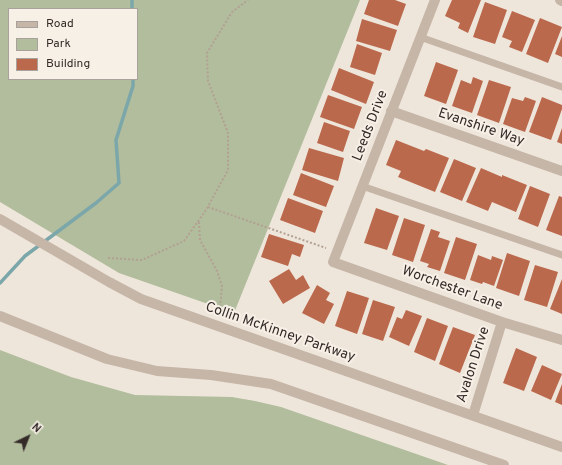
<!DOCTYPE html>
<html>
<head>
<meta charset="utf-8">
<style>
  body { margin:0 }
  #map { position:relative; width:562px; height:465px; overflow:hidden; background:#efe6db; font-family:Overpass,sans-serif }
  canvas { display:block }
  .legend { position:absolute; left:8px; top:8px; width:130px; height:72px; box-sizing:border-box; background:#f7f0e7; border:1px solid #a9a19b; margin:0; padding:5px 7px; list-style:none; font-size:12px; color:#342b28 }
  .legend li { display:flex; align-items:center; gap:8px; height:20px }
  .legend b { width:20px; border:1px solid #a9a19b }
  .north { position:absolute; left:8px; top:417px; width:40px; height:40px; -webkit-text-stroke:3px #f7f0e7; paint-order:stroke; rotate:43deg; font-size:11px; font-weight:700; line-height:16px; text-align:center; color:#342b28 }
  .north::after { content:''; display:block; margin:auto; width:14px; height:18px; background:#342b28; clip-path:polygon(50% 0,100% 100%,50% 72%,0 100%) }
</style>
</head>
<body>
<div id="map">
<canvas width="562" height="465"></canvas>
<ul class="legend">
<li><b style="height:5px;background:#c6b6a8"></b>Road</li>
<li><b style="height:11px;background:#b1bd9c"></b>Park</li>
<li><b style="height:11px;background:#bb694d"></b>Building</li>
</ul>
<div class="north">N</div>
</div>
<script>
const ctx = document.querySelector('canvas').getContext('2d');
ctx.lineJoin = 'round';
function fillPath(path, color) { ctx.fillStyle = color; ctx.fill(path, 'evenodd'); }
const shape = rows => new Path2D(rows.map(r => 'M' + r).join(''));
function stroke(path, color, width, dash) { ctx.strokeStyle = color; ctx.lineWidth = width; ctx.lineCap = dash ? 'butt' : 'round'; ctx.setLineDash(dash || []); ctx.stroke(path); }
function drawText(font, color, halo, rows, align = 'center') {
  ctx.font = font + ' Overpass,sans-serif'; ctx.lineWidth = 4; ctx.setLineDash([]); ctx.textBaseline = 'middle'; ctx.strokeStyle = halo; ctx.fillStyle = color; for (const [text, x, y, turn = 0] of rows) {
    ctx.save(); ctx.translate(x, y); ctx.rotate((+turn || 0) * Math.PI / 180); ctx.textAlign = isNaN(turn) ? turn : align; if (halo) ctx.strokeText(text, 0, 0); ctx.fillText(text, 0, 0); ctx.restore();
  }
}
fillPath(shape([
  [0,0,360,0,234,313,119,273,0,202],
  [9,9,137,9,137,79,9,79],
  [0,350,71,377,135,395,232,397,255,401,281,407,448,465,0,465]
]), '#b1bd9c');
stroke(shape([
  [132,0,132,9],
  [0,283,25,256,96,203,119,183,116,140,133,86,133,79]
]), '#7ca7aa', 3.5);
fillPath(shape([
  [369,0,395,0,406,4,398,26,364,14],
  [452,0,481,0,468,33,458,28,460,23,445,16],
  [485,2,507,10,495,44,473,37],
  [512,11,535,20,522,52,509,47,512,41,502,37],
  [540,18,562,27,548,63,526,54],
  [362,19,397,30,390,51,356,41],
  [562,36,562,57,555,54],
  [357,44,382,53,375,75,350,67],
  [436,62,458,70,446,104,424,96],
  [339,68,374,82,366,104,331,90],
  [473,77,483,81,472,113,452,106,461,80,471,84],
  [489,80,511,87,499,123,477,115],
  [328,95,362,107,354,129,320,117],
  [525,97,536,101,525,132,503,124,512,98,523,101],
  [542,97,562,105,562,109,551,140,529,132],
  [324,122,350,131,343,152,317,143],
  [562,128,562,144,557,142],
  [396,140,424,151,426,149,449,158,435,192,398,177,401,171,386,165],
  [309,148,344,158,338,181,302,170],
  [454,159,476,168,462,201,440,192],
  [481,168,502,177,502,175,527,185,516,212,492,202,488,211,466,202],
  [301,173,334,186,326,207,293,195],
  [530,186,550,194,538,227,518,219],
  [559,196,562,197,562,236,546,230],
  [288,198,323,211,315,233,280,220],
  [376,208,399,216,387,250,364,243],
  [404,218,425,225,413,262,392,255],
  [431,229,440,232,438,237,450,241,440,271,427,267,429,264,420,261],
  [269,234,304,245,300,257,292,254,288,266,261,257],
  [456,237,477,244,465,280,444,273],
  [507,253,530,261,519,296,496,288],
  [478,255,491,260,492,256,503,260,494,286,483,282,482,284,470,280],
  [535,265,558,272,547,307,524,300],
  [289,269,296,280,303,275,310,288,283,304,269,281],
  [562,279,562,314,550,309],
  [317,285,330,293,326,300,334,304,324,324,302,313],
  [347,291,369,298,357,334,335,326],
  [373,300,395,307,383,341,362,334],
  [406,310,422,316,409,346,389,337,397,317,402,319],
  [427,318,448,326,435,361,414,352],
  [453,327,475,335,460,373,439,364],
  [516,348,537,357,524,391,503,383],
  [542,365,562,374,551,400,531,391],
  [562,384,562,405,555,402]
]), '#bb694d');
stroke(shape([
  [208,207,326,248],
  [199,222,200,240,217,271,222,286,220,308,219,315],
  [108,258,142,260,184,241,206,210,228,170,228,133,208,81,207,53,232,12,248,0]
]), '#b2a092', 2, [2, 2]);
stroke(shape([
  [420,37,562,87],
  [362,186,562,255]
]), '#c6b6a8', 7);
stroke(shape([
  [435,0,333,262,502,322,562,340],
  [560,0,562,1],
  [391,111,562,171],
  [473,415,502,322]
]), '#c6b6a8', 10);
stroke(shape([
  [0,219,109,282,141,299,562,447],
  [0,316,107,359,157,371,211,375,271,384,504,465]
]), '#c6b6a8', 10);
drawText('14px', '#342b28', '#f7f0e7', [
  ["Leeds Drive",371,126,-69],
  ["Evanshire Way",481,128,19],
  ["Worchester Lane",452,289,20],
  ["Collin McKinney Parkway",280,333,19],
  ["Avalon Drive",474,365,-72]
]);
</script>
</body>
</html>
